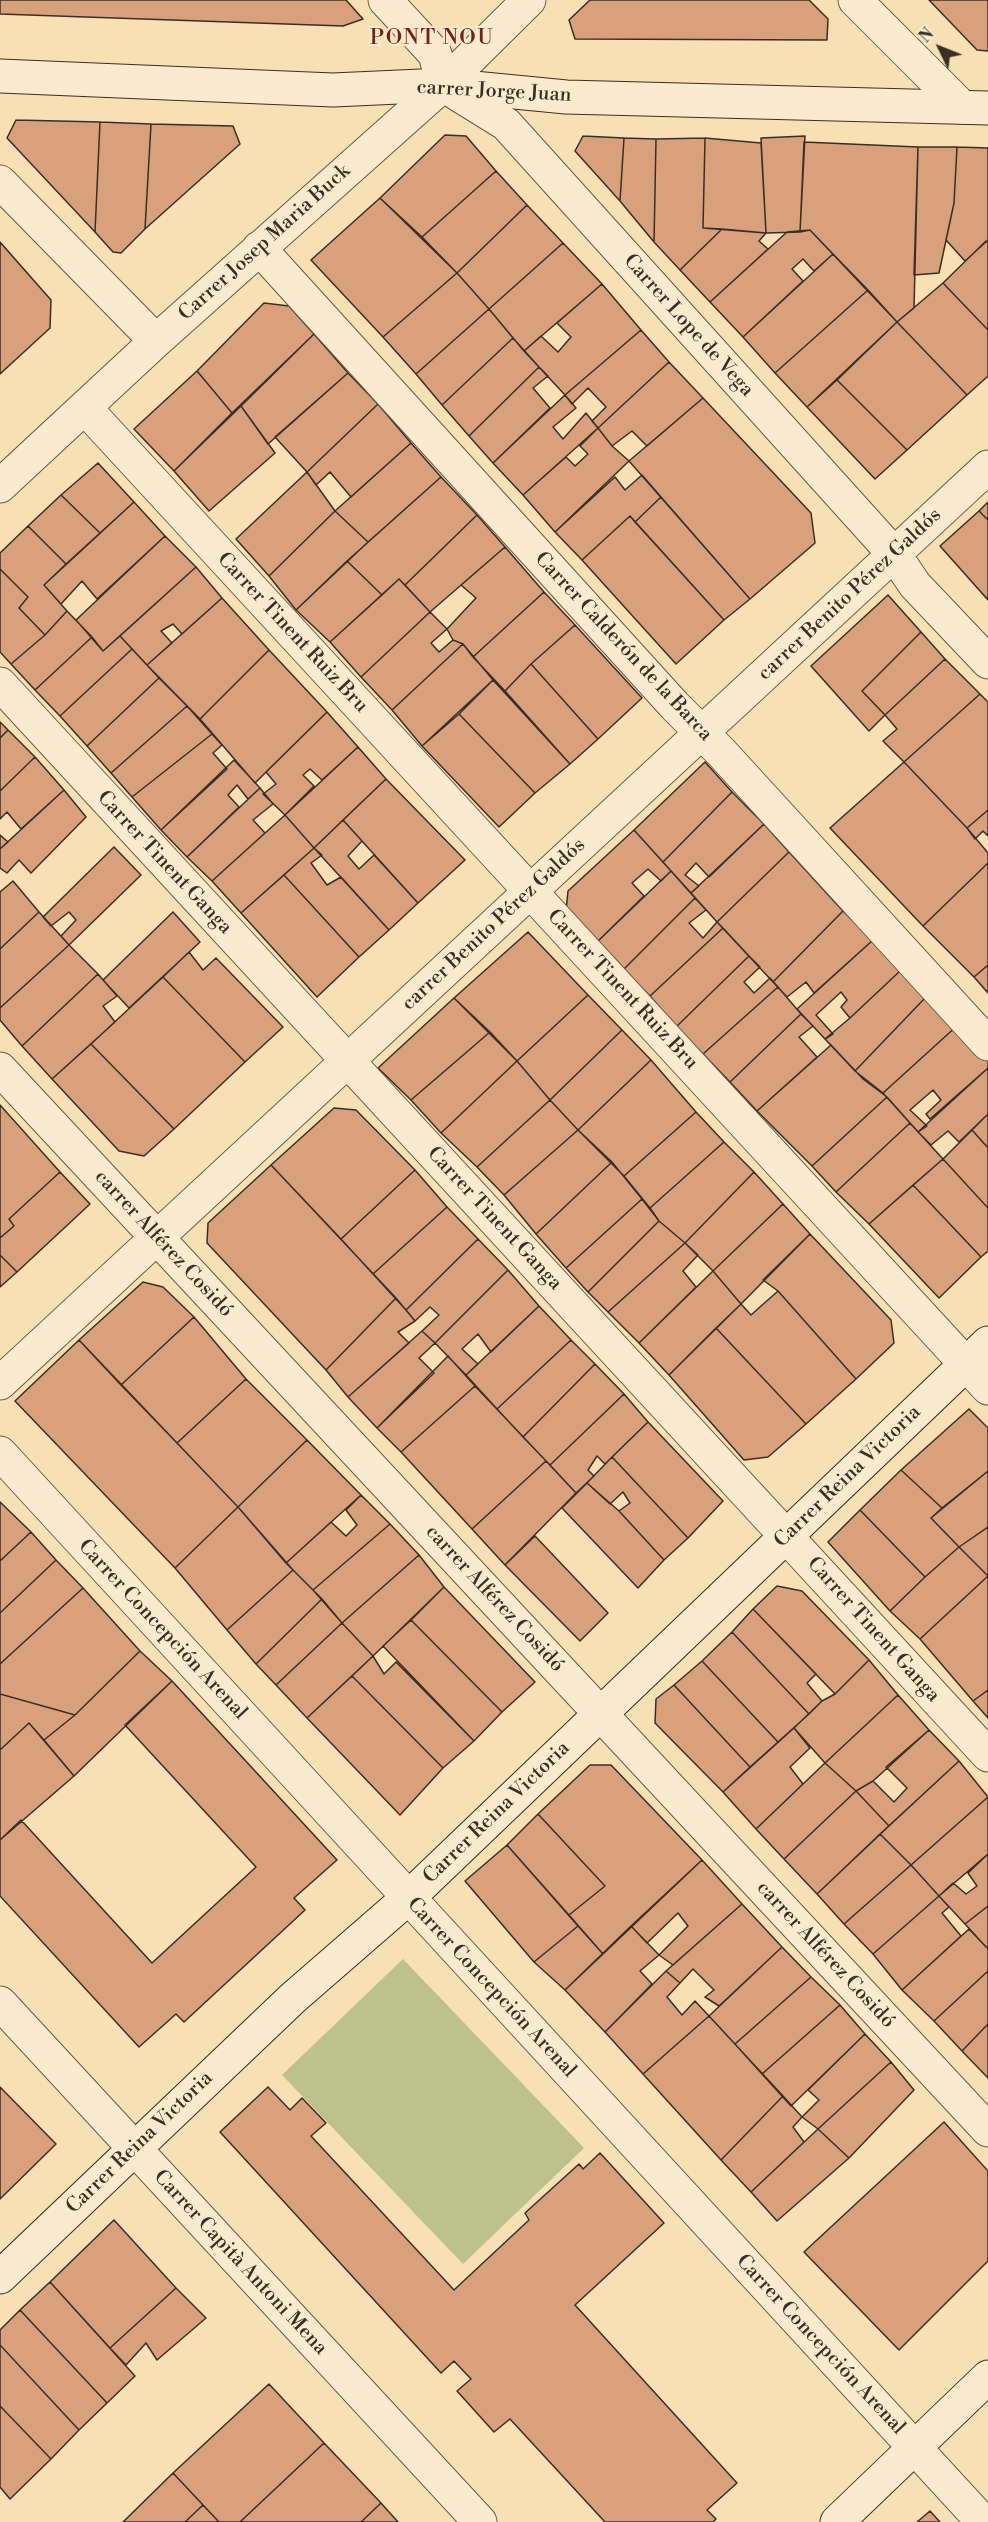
<!DOCTYPE html>
<html>
<head>
<meta charset="utf-8">
<style>
  body { margin:0 }
  #map { position:relative; width:988px; height:2522px; overflow:hidden; background:#f7e0b3; font-family:"Libre Bodoni",serif }
  canvas { display:block }
  .north { position:absolute; left:910px; top:18px; width:60px; height:60px; -webkit-text-stroke:4px #faebce; paint-order:stroke; rotate:313deg; font-size:16px; font-weight:700; line-height:24px; text-align:center; color:#392f26 }
  .north::after { content:''; display:block; margin:auto; width:21px; height:27px; background:#392f26; clip-path:polygon(50% 0,100% 100%,50% 72%,0 100%) }
</style>
</head>
<body>
<div id="map">
<canvas width="988" height="2522"></canvas>
<div class="north">N</div>
</div>
<script>
const ctx = document.querySelector('canvas').getContext('2d');
ctx.lineJoin = 'round';
function fillPath(path, color) { ctx.fillStyle = color; ctx.fill(path, 'evenodd'); }
const shape = rows => new Path2D(rows.map(r => 'M' + r).join(''));
function stroke(path, color, width, dash) { ctx.strokeStyle = color; ctx.lineWidth = width; ctx.lineCap = dash ? 'butt' : 'round'; ctx.setLineDash(dash || []); ctx.stroke(path); }
function drawText(font, color, halo, rows, align = 'center') {
  ctx.font = font + ' "Libre Bodoni",serif'; ctx.lineWidth = 4.5; ctx.setLineDash([]); ctx.textBaseline = 'middle'; ctx.strokeStyle = halo; ctx.fillStyle = color; for (const [text, x, y, turn = 0] of rows) {
    ctx.save(); ctx.translate(x, y); ctx.rotate((+turn || 0) * Math.PI / 180); ctx.textAlign = isNaN(turn) ? turn : align; if (halo) ctx.strokeText(text, 0, 0); ctx.fillText(text, 0, 0); ctx.restore();
  }
}
fillPath(shape([
  [403,1959,584,2148,463,2264,282,2075]
]), '#bdc28c');
const building = shape([
  [0,0,346,0,363,19,343,26,0,14,0,0],
  [590,0,809,0,828,19,827,40,575,39,569,20,590,0],
  [929,0,988,0,988,51,977,50,929,0],
  [16,120,100,122,95,232,7,138,16,120],
  [100,122,151,124,145,229,121,253,113,252,95,232,100,122],
  [151,124,233,126,240,144,145,229,151,124],
  [445,135,466,136,496,171,422,237,380,198,445,135],
  [583,136,624,138,620,201,575,151,583,136],
  [805,136,800,232,766,233,761,138,805,136],
  [624,138,656,139,654,242,620,201,624,138],
  [705,138,761,143,766,233,703,228,705,138],
  [705,138,703,228,722,229,680,270,654,242,656,139,705,138],
  [804,142,918,147,914,308,897,322,810,230,800,232,804,142],
  [918,147,957,147,954,203,939,273,914,275,918,147],
  [957,147,988,148,988,240,965,261,946,240,954,203,957,147],
  [496,171,527,205,457,273,422,237,496,171],
  [380,198,457,273,383,337,311,260,380,198],
  [527,205,563,243,489,309,457,273,527,205],
  [722,229,766,233,759,241,768,249,710,302,680,270,722,229],
  [810,230,833,254,814,271,803,259,792,269,803,281,743,337,710,302,787,232,810,230],
  [986,241,988,243,988,330,943,283,986,241],
  [0,242,51,300,50,328,0,374,0,242],
  [563,243,602,284,524,351,489,309,563,243],
  [833,254,868,290,775,373,743,337,833,254],
  [457,273,489,309,416,374,383,337,457,273],
  [943,283,988,330,988,376,967,395,897,322,943,283],
  [602,284,641,330,565,395,524,351,541,336,558,352,571,337,557,323,602,284],
  [868,290,897,322,807,407,775,373,868,290],
  [264,303,289,306,314,334,232,413,197,371,264,303],
  [489,309,513,338,442,405,416,374,489,309],
  [897,322,967,395,907,450,837,380,897,322],
  [641,330,669,362,598,428,592,421,606,407,588,388,572,404,565,395,641,330],
  [314,334,348,373,268,444,241,406,314,334],
  [513,338,539,367,469,436,442,405,513,338],
  [669,362,703,398,647,446,632,431,612,446,598,428,669,362],
  [539,367,548,376,533,388,550,408,493,463,469,436,539,367],
  [197,371,232,413,174,471,134,429,197,371],
  [348,373,378,404,307,472,275,437,348,373],
  [837,380,907,450,875,479,807,407,837,380],
  [565,395,576,408,553,427,563,439,586,413,598,428,523,495,493,463,565,395],
  [703,398,811,513,815,543,750,599,629,461,703,398],
  [378,404,411,443,351,497,330,472,316,485,307,472,378,404],
  [241,406,275,453,209,511,174,471,241,406],
  [598,428,612,446,629,461,555,532,523,495,566,457,575,466,588,454,580,446,598,428],
  [411,443,441,477,368,542,335,511,411,443],
  [98,463,134,502,100,533,61,495,98,463],
  [307,472,335,511,269,576,236,539,307,472],
  [642,475,661,497,635,522,630,516,582,560,555,532,615,477,625,490,642,475],
  [441,477,477,515,405,585,399,579,382,595,347,561,441,477],
  [61,495,100,533,66,564,28,526,61,495],
  [661,497,750,599,724,620,635,522,661,497],
  [134,502,165,536,97,599,82,581,61,604,44,585,134,502],
  [988,502,988,520,979,511,988,502],
  [335,511,368,542,296,610,269,576,335,511],
  [979,511,988,520,988,600,940,546,979,511],
  [477,515,505,547,430,612,405,585,477,515],
  [630,516,724,620,676,664,582,560,630,516],
  [28,526,66,564,44,585,67,611,45,635,19,608,28,597,0,569,0,553,28,526],
  [165,536,196,567,103,651,76,620,165,536],
  [505,547,544,592,473,657,463,644,453,640,447,629,476,598,461,585,505,547],
  [347,561,382,595,330,642,296,610,347,561],
  [196,567,222,598,182,634,173,624,161,631,172,643,147,665,120,636,196,567],
  [0,569,28,597,19,608,45,635,11,664,0,652,0,569],
  [399,579,430,612,361,677,330,642,399,579],
  [544,592,575,625,531,664,505,691,473,657,544,592],
  [888,595,921,632,862,691,885,715,869,731,811,666,888,595],
  [222,598,269,650,200,719,147,665,222,598],
  [67,611,92,637,35,690,11,664,45,635,67,611],
  [430,612,447,629,431,643,439,652,453,640,463,644,392,710,361,677,430,612],
  [575,625,642,698,598,739,531,664,575,625],
  [921,632,945,659,885,715,862,691,921,632],
  [120,636,132,649,60,716,35,690,92,637,103,651,120,636],
  [463,644,493,680,422,746,392,710,463,644],
  [132,649,159,678,87,746,60,716,132,649],
  [269,650,327,712,255,783,200,719,269,650],
  [945,659,980,694,904,762,883,741,897,729,885,715,945,659],
  [531,664,598,739,570,764,505,691,531,664],
  [159,678,187,706,111,773,87,746,159,678],
  [493,680,570,764,535,793,459,714,493,680],
  [980,694,988,702,988,810,967,828,904,762,980,694],
  [187,706,212,734,132,797,111,773,187,706],
  [327,712,358,747,322,780,310,769,303,775,314,786,285,815,263,794,276,784,266,772,327,712],
  [459,714,535,793,499,827,422,746,459,714],
  [0,722,8,730,0,738,0,722],
  [8,730,35,757,0,791,0,738,8,730],
  [212,734,222,745,213,753,227,769,161,830,132,797,212,734],
  [358,747,386,779,314,848,285,815,358,747],
  [35,757,64,790,21,829,7,812,0,819,0,791,35,757],
  [234,760,260,788,248,799,237,785,228,795,239,807,187,857,161,830,234,760],
  [705,762,732,792,663,862,634,830,705,762],
  [904,762,967,828,988,853,988,863,923,926,830,828,904,762],
  [386,779,465,860,418,903,343,820,386,779],
  [260,788,273,804,253,820,265,833,212,881,187,857,260,788],
  [64,790,86,817,31,873,19,860,7,873,0,868,0,849,64,790],
  [732,792,764,824,709,877,696,863,685,875,699,886,691,893,663,862,732,792],
  [988,810,988,836,983,831,975,839,967,828,988,810],
  [285,815,314,848,241,913,212,881,285,815],
  [343,820,362,841,348,856,359,869,374,855,418,903,389,930,314,848,343,820],
  [764,824,789,852,717,922,691,893,764,824],
  [634,830,671,871,661,881,648,869,632,883,644,896,597,942,566,911,568,891,634,830],
  [0,835,8,842,0,849,0,835],
  [114,847,141,875,69,945,61,936,76,920,69,912,51,926,43,917,114,847],
  [314,848,322,855,311,863,327,885,341,877,389,930,359,957,284,875,314,848],
  [789,852,843,911,773,982,717,922,789,852],
  [988,863,988,965,974,977,923,926,988,863],
  [671,871,695,898,623,970,597,942,671,871],
  [284,875,359,957,317,997,241,913,284,875],
  [13,881,39,912,0,949,0,892,13,881],
  [695,898,706,910,689,923,703,938,717,922,723,928,650,996,623,970,695,898],
  [843,911,873,940,814,993,806,982,787,997,773,982,843,911],
  [39,912,69,945,0,1008,0,949,39,912],
  [173,912,200,942,129,1008,103,980,173,912],
  [723,928,749,956,676,1027,650,996,723,928],
  [528,932,588,995,517,1061,454,998,528,932],
  [873,940,900,971,850,1018,841,1007,847,1000,841,992,816,1015,833,1034,825,1039,797,1009,873,940],
  [69,945,98,974,22,1046,0,1020,0,1008,69,945],
  [189,952,203,970,216,958,283,1027,245,1062,163,977,189,952],
  [749,956,760,967,744,982,754,993,770,978,778,987,703,1054,676,1027,749,956],
  [988,965,988,993,974,977,988,965],
  [900,971,925,998,855,1071,825,1039,850,1018,900,971],
  [98,974,117,996,103,1006,115,1022,52,1079,22,1046,98,974],
  [163,977,245,1062,174,1129,91,1044,163,977],
  [778,987,801,1014,730,1082,703,1054,778,987],
  [588,995,622,1030,550,1100,517,1061,588,995],
  [454,998,490,1032,411,1100,378,1068,454,998],
  [925,998,959,1024,883,1093,855,1071,925,998],
  [801,1014,813,1026,799,1037,817,1057,757,1111,730,1082,801,1014],
  [959,1024,988,1056,988,1068,930,1119,926,1114,941,1100,933,1090,910,1110,927,1126,918,1132,883,1093,959,1024],
  [622,1030,651,1060,578,1130,550,1100,622,1030],
  [490,1032,517,1061,441,1133,411,1100,490,1032],
  [91,1044,174,1129,144,1156,119,1151,52,1079,91,1044],
  [831,1045,863,1079,887,1097,812,1166,757,1111,831,1045],
  [651,1060,696,1112,624,1176,578,1130,651,1060],
  [517,1061,550,1100,477,1167,441,1133,517,1061],
  [988,1068,988,1114,959,1142,948,1131,931,1145,918,1132,988,1068],
  [887,1097,910,1123,836,1192,812,1166,887,1097],
  [550,1100,578,1130,504,1195,477,1167,550,1100],
  [0,1105,60,1172,9,1219,14,1226,0,1238,0,1105],
  [334,1108,356,1110,415,1170,341,1239,271,1165,334,1108],
  [696,1112,724,1142,650,1208,624,1176,696,1112],
  [988,1114,988,1148,972,1130,988,1114],
  [910,1123,943,1159,869,1224,836,1192,910,1123],
  [578,1130,612,1162,536,1234,504,1195,578,1130],
  [972,1130,988,1148,988,1208,943,1159,972,1130],
  [724,1142,754,1172,685,1243,659,1221,650,1208,724,1142],
  [943,1159,988,1208,988,1251,981,1257,913,1185,943,1159],
  [612,1162,642,1199,566,1268,536,1234,612,1162],
  [271,1165,396,1298,326,1370,207,1243,208,1223,271,1165],
  [415,1170,447,1207,373,1274,341,1239,415,1170],
  [60,1172,90,1204,17,1272,0,1255,0,1238,14,1226,9,1219,60,1172],
  [754,1172,783,1204,713,1271,685,1243,754,1172],
  [913,1185,981,1257,939,1298,869,1224,913,1185],
  [642,1199,659,1221,588,1292,566,1268,642,1199],
  [783,1204,810,1234,741,1304,713,1271,783,1204],
  [447,1207,478,1239,406,1310,373,1274,447,1207],
  [659,1221,685,1243,608,1312,588,1292,659,1221],
  [810,1234,891,1320,894,1343,856,1379,778,1291,763,1280,810,1234],
  [478,1239,508,1270,435,1343,422,1331,439,1315,430,1307,415,1321,406,1310,478,1239],
  [685,1243,698,1255,683,1271,696,1287,639,1343,608,1312,685,1243],
  [0,1255,17,1272,0,1287,0,1255],
  [508,1270,539,1306,491,1352,478,1334,462,1349,478,1364,466,1375,435,1343,508,1270],
  [713,1271,741,1304,669,1375,639,1343,713,1271],
  [143,1282,163,1287,194,1317,121,1385,79,1340,143,1282],
  [778,1291,856,1379,806,1424,716,1328,741,1304,751,1315,778,1291],
  [396,1298,415,1321,398,1332,409,1343,348,1397,326,1370,396,1298],
  [539,1306,571,1340,497,1409,466,1375,539,1306],
  [194,1317,246,1379,177,1443,121,1385,194,1317],
  [716,1328,806,1424,768,1457,744,1460,669,1375,716,1328],
  [422,1331,435,1343,419,1358,434,1373,377,1428,348,1397,422,1331],
  [79,1340,238,1507,175,1568,15,1401,79,1340],
  [571,1340,595,1364,523,1437,497,1409,571,1340],
  [448,1356,475,1386,401,1452,377,1428,448,1356],
  [595,1364,624,1394,550,1465,523,1437,595,1364],
  [246,1379,307,1440,238,1507,177,1443,246,1379],
  [475,1386,546,1461,472,1529,401,1452,475,1386],
  [624,1394,648,1422,605,1464,597,1456,588,1470,594,1476,576,1493,550,1465,624,1394],
  [969,1409,988,1428,988,1471,942,1508,901,1470,969,1409],
  [648,1422,723,1501,688,1538,612,1457,648,1422],
  [307,1440,361,1495,286,1563,238,1507,307,1440],
  [612,1457,688,1538,664,1560,619,1511,630,1503,623,1492,610,1504,587,1483,612,1457],
  [546,1461,576,1493,505,1565,472,1529,546,1461],
  [901,1470,942,1508,931,1518,959,1547,925,1577,860,1510,901,1470],
  [988,1471,988,1527,959,1547,931,1518,988,1471],
  [587,1483,619,1511,664,1560,638,1588,562,1508,587,1483],
  [361,1495,390,1524,313,1590,286,1563,331,1522,346,1536,357,1525,346,1510,361,1495],
  [0,1502,31,1532,0,1561,0,1502],
  [238,1507,293,1570,227,1630,175,1568,238,1507],
  [860,1510,925,1577,890,1611,828,1542,860,1510],
  [390,1524,419,1555,342,1623,313,1590,390,1524],
  [988,1527,988,1576,959,1547,988,1527],
  [31,1532,56,1560,0,1613,0,1561,31,1532],
  [535,1536,608,1613,580,1641,505,1565,535,1536],
  [959,1547,988,1576,920,1639,890,1611,925,1577,959,1547],
  [419,1555,444,1587,373,1656,342,1623,419,1555],
  [56,1560,83,1588,0,1664,0,1613,56,1560],
  [293,1570,322,1599,256,1664,227,1630,293,1570],
  [988,1576,988,1690,973,1701,920,1639,988,1576],
  [777,1586,802,1591,869,1660,835,1694,753,1609,777,1586],
  [444,1587,535,1682,502,1712,411,1620,444,1587],
  [83,1588,140,1651,75,1715,0,1694,0,1664,83,1588],
  [322,1599,342,1623,276,1685,256,1664,322,1599],
  [753,1609,816,1674,807,1683,822,1701,809,1714,732,1632,753,1609],
  [411,1620,502,1712,474,1741,383,1646,411,1620],
  [342,1623,373,1656,307,1718,276,1685,342,1623],
  [732,1632,809,1714,778,1742,702,1661,732,1632],
  [140,1651,172,1681,74,1776,44,1740,75,1715,140,1651],
  [373,1656,384,1674,396,1662,474,1741,443,1768,352,1676,373,1656],
  [869,1660,898,1695,825,1763,794,1728,822,1701,835,1694,869,1660],
  [702,1661,778,1742,750,1767,674,1685,702,1661],
  [352,1676,443,1768,400,1815,307,1718,352,1676],
  [172,1681,337,1860,294,1898,305,1910,184,2022,176,2014,139,2047,0,1896,0,1840,21,1820,152,1963,256,1867,125,1725,172,1681],
  [674,1685,750,1767,723,1792,655,1723,656,1699,674,1685],
  [988,1690,988,1718,973,1701,988,1690],
  [0,1694,75,1715,44,1740,29,1723,0,1750,0,1694],
  [898,1695,929,1730,873,1781,856,1791,825,1763,898,1695],
  [29,1723,74,1776,0,1840,0,1750,29,1723],
  [794,1728,810,1748,790,1767,803,1784,756,1829,723,1792,794,1728],
  [929,1730,959,1761,889,1826,856,1791,873,1781,894,1802,907,1788,886,1767,929,1730],
  [959,1761,988,1797,911,1865,880,1834,959,1761],
  [825,1763,856,1791,784,1859,756,1829,825,1763],
  [590,1765,611,1765,702,1860,603,1954,569,1915,605,1886,538,1814,590,1765],
  [856,1791,889,1826,817,1894,784,1859,856,1791],
  [988,1797,988,1854,939,1896,911,1865,988,1797],
  [538,1814,605,1886,569,1915,507,1845,538,1814],
  [880,1834,911,1865,844,1924,817,1894,880,1834],
  [507,1845,578,1926,534,1962,465,1881,507,1845],
  [988,1854,988,1906,965,1924,939,1896,953,1883,966,1894,977,1886,968,1873,988,1854],
  [702,1860,742,1904,673,1965,659,1955,688,1926,678,1913,647,1943,631,1926,702,1860],
  [911,1865,939,1896,873,1954,844,1924,911,1865],
  [939,1896,949,1907,942,1913,961,1936,902,1990,873,1954,939,1896],
  [742,1904,782,1947,719,2006,705,1997,714,1990,693,1969,680,1983,666,1971,742,1904],
  [988,1906,988,1949,965,1924,988,1906],
  [578,1926,603,1954,565,1990,534,1962,578,1926],
  [631,1926,659,1955,640,1971,652,1984,605,2032,565,1990,631,1926],
  [969,1929,988,1949,988,1971,934,2021,902,1990,969,1929],
  [782,1947,811,1977,735,2044,709,2016,782,1947],
  [666,1971,680,1983,667,1997,682,2015,695,2001,709,2016,643,2074,605,2032,666,1971],
  [988,1971,988,2024,962,2051,934,2021,988,1971],
  [811,1977,840,2005,762,2074,735,2044,811,1977],
  [840,2005,865,2034,791,2106,762,2074,840,2005],
  [709,2016,783,2096,721,2160,643,2074,709,2016],
  [988,2024,988,2078,962,2051,988,2024],
  [865,2034,891,2062,818,2129,802,2117,819,2100,808,2090,865,2034],
  [891,2062,914,2090,849,2158,818,2129,891,2062],
  [0,2087,56,2144,0,2199,0,2087],
  [268,2087,290,2110,302,2098,326,2123,311,2136,454,2290,529,2220,525,2213,579,2164,583,2169,600,2153,664,2223,575,2305,737,2483,707,2510,716,2519,713,2522,605,2522,510,2419,494,2432,457,2391,471,2379,454,2361,441,2373,220,2132,268,2087],
  [783,2096,802,2117,793,2127,804,2142,751,2192,721,2160,783,2096],
  [944,2122,988,2171,988,2261,899,2350,804,2252,944,2122],
  [818,2129,849,2158,777,2221,751,2192,818,2129],
  [114,2220,176,2288,110,2348,50,2282,114,2220],
  [50,2282,135,2376,107,2403,20,2310,50,2282],
  [176,2288,206,2318,157,2360,146,2343,126,2365,110,2348,176,2288],
  [20,2310,107,2403,79,2430,0,2345,0,2330,20,2310],
  [0,2345,79,2430,51,2459,0,2406,0,2345],
  [269,2384,324,2443,240,2522,219,2522,173,2473,269,2384],
  [0,2406,51,2459,10,2499,0,2487,0,2406],
  [324,2443,381,2503,361,2522,240,2522,324,2443],
  [173,2473,203,2505,185,2522,123,2522,173,2473],
  [381,2503,398,2522,361,2522,381,2503],
  [203,2505,219,2522,185,2522,203,2505],
  [930,2511,940,2522,917,2522,930,2511]
]);
fillPath(building, '#d9a07c');
stroke(building, '#392f26', 1.5);
const street = shape([
  [385,0,435,54,443,85,506,124,894,554,915,585,988,662],
  [855,0,962,107],
  [0,182,156,341],
  [259,248,675,706,721,752,988,1044],
  [85,408,988,1388],
  [0,486,156,341,443,85,529,0],
  [0,684,988,1755],
  [0,1069,988,2130],
  [0,1383,988,467],
  [0,1453,983,2522],
  [0,2003,480,2522]
]);
const secondary = shape([
  [0,76,333,90,443,85,566,97,988,108],
  [0,2277,293,1998,408,1898,988,1343],
  [837,2522,988,2377]
]);
stroke(street, '#685b49', 35);
stroke(secondary, '#392f26', 35);
stroke(street, '#faebce', 33);
stroke(secondary, '#faebce', 33);
drawText('20px', '#392f26', '#faebce', [
  ["carrer Jorge Juan",494,92,3],
  ["Carrer Josep Maria Buck",265,243,-42],
  ["Carrer Lope de Vega",688,326,48],
  ["carrer Benito Pérez Galdós",850,595,-43],
  ["Carrer Tinent Ruiz Bru",292,633,47],
  ["Carrer Calderón de la Barca",623,647,47],
  ["Carrer Tinent Ganga",164,863,47],
  ["carrer Benito Pérez Galdós",494,925,-43],
  ["Carrer Tinent Ruiz Bru",622,990,47],
  ["Carrer Tinent Ganga",494,1219,47],
  ["carrer Alférez Cosidó",163,1244,47],
  ["Carrer Reina Victoria",848,1477,-44],
  ["carrer Alférez Cosidó",494,1599,47],
  ["Carrer Concepción Arenal",162,1630,47],
  ["Carrer Tinent Ganga",873,1630,48],
  ["Carrer Reina Victoria",497,1813,-44],
  ["carrer Alférez Cosidó",825,1955,47],
  ["Carrer Concepción Arenal",491,1988,47],
  ["Carrer Reina Victoria",140,2143,-44],
  ["Carrer Capità Antoni Mena",240,2263,47],
  ["Carrer Concepción Arenal",820,2345,47]
]);
ctx.letterSpacing = '1.5px';
drawText('21px', '#7a1f14', '#faebce', [
  ["PONT NOU",432,39]
]);
ctx.letterSpacing = '0px';
</script>
</body>
</html>
